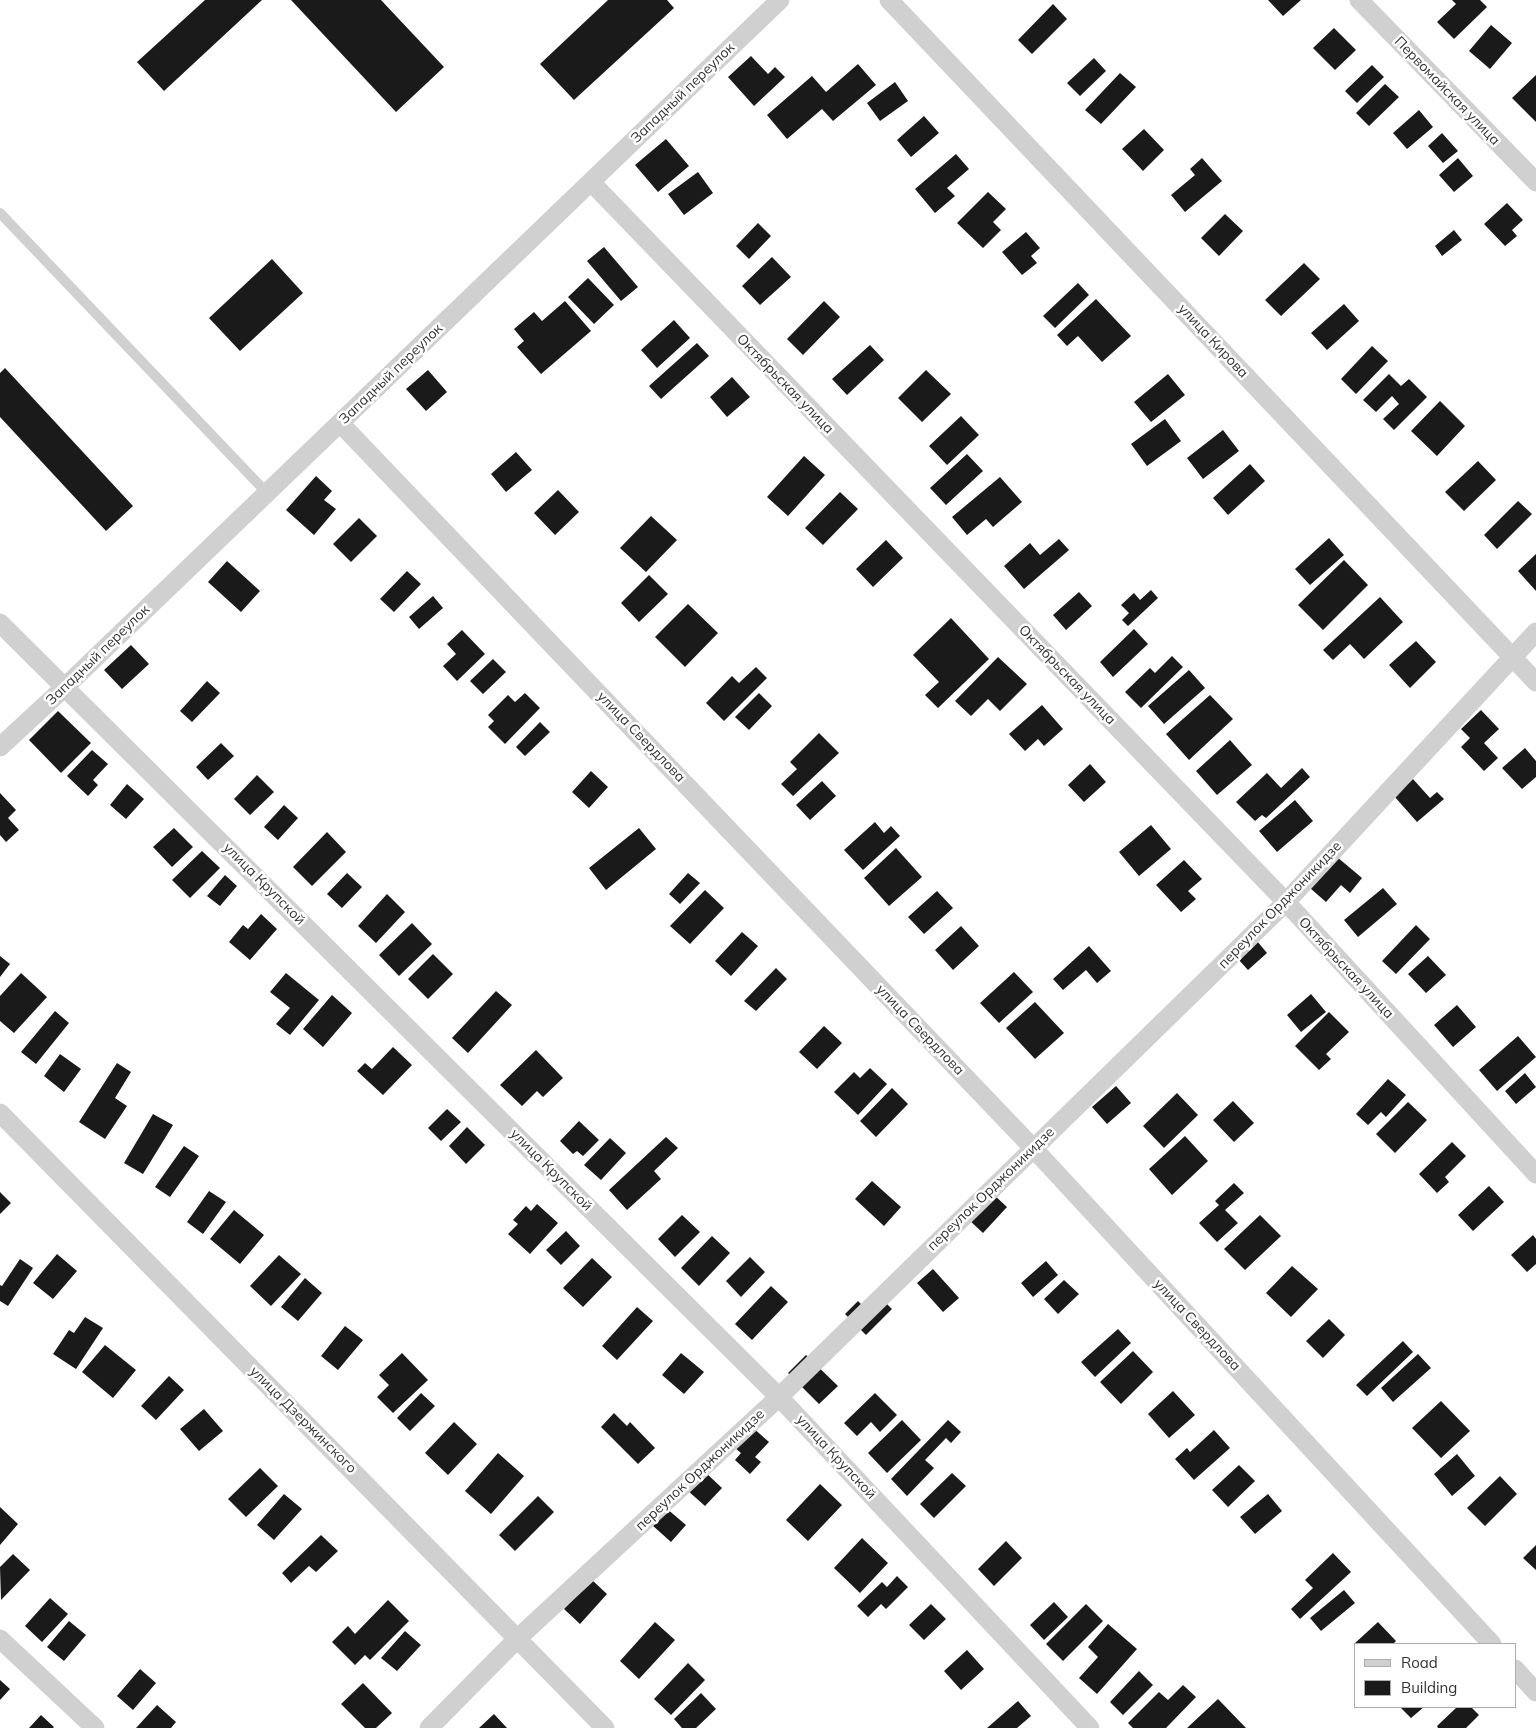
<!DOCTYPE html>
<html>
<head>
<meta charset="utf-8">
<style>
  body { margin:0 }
  #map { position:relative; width:1536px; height:1728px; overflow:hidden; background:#fff; font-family:Mulish,sans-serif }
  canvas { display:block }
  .legend { position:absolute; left:1354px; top:1643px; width:162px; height:65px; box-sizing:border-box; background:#fff; border:1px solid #adadad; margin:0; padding:6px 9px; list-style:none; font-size:15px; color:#333 }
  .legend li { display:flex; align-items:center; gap:10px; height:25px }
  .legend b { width:25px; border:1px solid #adadad }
</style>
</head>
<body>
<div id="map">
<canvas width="1536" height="1728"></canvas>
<ul class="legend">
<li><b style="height:6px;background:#d0d0d0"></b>Road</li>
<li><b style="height:14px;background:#1a1a1a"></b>Building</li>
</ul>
</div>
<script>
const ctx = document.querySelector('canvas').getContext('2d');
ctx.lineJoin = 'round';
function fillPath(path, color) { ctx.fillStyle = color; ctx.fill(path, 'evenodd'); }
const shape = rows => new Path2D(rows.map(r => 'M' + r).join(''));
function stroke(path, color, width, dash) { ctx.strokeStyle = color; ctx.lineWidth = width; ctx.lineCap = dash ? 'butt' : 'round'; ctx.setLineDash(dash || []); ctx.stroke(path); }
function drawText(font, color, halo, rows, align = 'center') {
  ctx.font = font + ' Mulish,sans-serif'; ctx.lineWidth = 5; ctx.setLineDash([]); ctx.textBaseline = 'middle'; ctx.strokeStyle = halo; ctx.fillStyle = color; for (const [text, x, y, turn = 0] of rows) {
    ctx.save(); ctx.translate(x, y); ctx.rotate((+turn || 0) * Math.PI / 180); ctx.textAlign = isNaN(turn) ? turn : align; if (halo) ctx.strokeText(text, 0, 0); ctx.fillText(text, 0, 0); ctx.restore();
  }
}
fillPath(shape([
  [205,0,262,0,164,91,137,62],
  [291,0,381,0,444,67,396,112],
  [608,0,667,0,674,8,574,100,540,64],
  [1268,0,1301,0,1283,16],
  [1452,0,1480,0,1487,7,1454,39,1437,22,1456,4],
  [1053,4,1067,19,1032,54,1018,40],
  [1491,25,1512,43,1490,69,1469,51],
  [1334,28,1356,50,1335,70,1313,48],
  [751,56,768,74,775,67,785,77,754,106,728,77],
  [1094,58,1106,71,1080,96,1067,83],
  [858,64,876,85,833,121,822,109,787,139,767,115,812,76,826,92],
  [1372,65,1384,77,1357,103,1345,91],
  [1120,73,1136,87,1101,124,1085,110],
  [1536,75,1536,122,1512,98],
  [895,82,908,101,880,121,867,103],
  [1385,84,1399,97,1369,126,1356,113],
  [1419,110,1433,127,1407,149,1393,133],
  [924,116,939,133,911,157,897,140],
  [1144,129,1164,150,1143,171,1122,149],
  [1442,133,1458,151,1443,163,1428,146],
  [666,139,689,166,658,192,635,165],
  [956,154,969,169,947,188,955,196,935,213,915,189],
  [1202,158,1222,181,1185,212,1171,195,1195,175,1190,169],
  [1458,158,1473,176,1454,192,1439,175],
  [698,172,713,193,684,215,668,194],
  [988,192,1006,209,993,222,1001,230,983,248,957,223],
  [1507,203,1523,220,1512,230,1517,236,1505,246,1484,224],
  [1225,214,1243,231,1219,256,1201,238],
  [758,223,771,236,749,259,736,246],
  [1454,230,1462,240,1442,256,1435,246],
  [1026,232,1040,248,1031,256,1037,263,1022,275,1002,252],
  [604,247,638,287,621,301,587,261],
  [772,257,791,277,760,305,742,286],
  [272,259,303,293,240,351,209,318],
  [1304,263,1320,279,1281,316,1265,300],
  [588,278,614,305,594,324,568,297],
  [1078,283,1089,295,1055,328,1043,316],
  [1096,299,1131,336,1102,362,1078,336,1067,346,1057,335],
  [565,301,591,331,541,374,517,347,524,341,514,329,534,312,542,321],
  [824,301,840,317,803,355,787,339],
  [1344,304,1359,321,1327,350,1311,333],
  [674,320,690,338,657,368,641,350],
  [697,343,709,356,661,399,649,386],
  [870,345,884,360,847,395,832,379],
  [1372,346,1388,361,1356,394,1341,379],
  [5,368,133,506,106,531,0,417,0,373],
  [428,370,447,392,426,411,406,389],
  [926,370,951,394,922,422,898,398],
  [1168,374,1185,395,1151,422,1134,402],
  [1389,374,1401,386,1409,379,1427,397,1394,430,1383,419,1399,404,1392,396,1376,412,1363,400],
  [732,377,750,397,727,417,710,397],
  [1440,401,1465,426,1437,456,1411,431],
  [961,416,979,435,947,465,929,446],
  [1165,419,1181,441,1147,466,1131,444],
  [1223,430,1239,451,1203,479,1187,458],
  [516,452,532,470,506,492,491,474],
  [967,454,983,471,946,505,930,488],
  [804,456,825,475,788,516,767,497],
  [1478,461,1496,480,1464,511,1445,492],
  [1250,464,1265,481,1228,515,1213,498],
  [316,476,332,491,324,500,336,509,314,535,286,510],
  [1000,477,1022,502,993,527,986,519,967,535,952,517],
  [558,490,579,512,555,535,534,513],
  [840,492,858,509,823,545,805,528],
  [1518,501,1532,514,1497,549,1484,535],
  [651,516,677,540,646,572,620,548],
  [359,518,377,536,351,562,333,544],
  [1329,538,1344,555,1310,585,1295,569],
  [1059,539,1069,550,1024,589,1004,566,1030,543,1040,555],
  [886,540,903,558,873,587,856,569],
  [1536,554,1536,591,1518,571],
  [1344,560,1368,585,1323,630,1298,605],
  [227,561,260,591,241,612,208,582],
  [407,571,421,584,394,612,380,599],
  [649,575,668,594,639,622,621,603],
  [1151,590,1158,598,1128,626,1122,620,1129,613,1121,605,1134,593,1140,600],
  [1079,592,1092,606,1066,630,1053,615],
  [433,596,443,608,419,629,409,617],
  [1380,597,1403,622,1364,659,1350,644,1333,660,1323,650],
  [688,604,718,633,685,667,655,637],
  [951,618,989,659,938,708,925,695,939,682,913,655],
  [1134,629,1148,644,1113,677,1100,662],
  [462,630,485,654,457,681,443,666,456,654,447,644],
  [1416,641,1436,662,1410,688,1389,665],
  [131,645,149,664,122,689,104,670],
  [1172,656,1183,667,1141,708,1125,692,1150,668,1155,673],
  [998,657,1027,684,1000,711,988,699,971,716,955,701],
  [493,659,506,672,483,694,470,681],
  [756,667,767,678,724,721,706,703,732,676,739,683],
  [1189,670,1205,688,1164,724,1148,706],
  [207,681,220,693,192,722,180,711],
  [525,693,540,708,505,744,488,727,494,721,488,715,508,695,515,702],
  [759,693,772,706,749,730,735,717],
  [1210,695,1233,719,1189,760,1166,734],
  [1042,705,1063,729,1044,746,1038,739,1025,751,1009,734],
  [1481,710,1499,729,1484,743,1498,758,1484,771,1461,747,1470,738,1461,729],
  [58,711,91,743,61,773,29,740],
  [540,722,550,732,525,756,516,747],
  [819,733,839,753,793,796,781,784,797,769,790,762],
  [1230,740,1252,765,1217,795,1196,771],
  [221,743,234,756,208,780,196,767],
  [1525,748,1536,761,1536,777,1522,789,1502,768],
  [92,750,108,764,93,780,98,785,88,796,67,776],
  [1090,764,1106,782,1084,802,1068,785],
  [1302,768,1310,777,1266,818,1262,815,1255,821,1236,802,1267,773,1281,788],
  [591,771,608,787,589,808,572,792],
  [257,775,274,792,250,815,234,799],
  [1413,779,1430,798,1437,792,1444,799,1417,822,1394,796],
  [822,781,836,796,810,820,796,805],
  [127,784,144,799,126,819,110,805],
  [0,793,16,810,8,818,19,830,6,842,0,835],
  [1295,800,1313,821,1277,852,1259,831],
  [284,805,298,818,278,840,264,827],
  [875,822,884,833,891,826,900,836,863,870,844,850],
  [1151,825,1171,849,1139,876,1119,852],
  [174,828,193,847,172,867,153,847],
  [639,828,656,849,606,890,589,868],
  [327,832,346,852,312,886,293,867],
  [896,848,922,877,889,906,864,878],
  [202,851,220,868,190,898,172,880],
  [1337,857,1362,878,1350,893,1341,885,1326,902,1310,888],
  [1184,860,1202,879,1188,891,1196,899,1181,912,1156,885],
  [347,873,362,887,342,908,327,894],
  [688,873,700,883,680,904,669,894],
  [225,875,237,886,220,906,207,896],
  [1383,888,1397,904,1358,937,1344,920],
  [705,890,724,908,690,944,670,926],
  [937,891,953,908,924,934,908,917],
  [387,894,405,912,376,943,358,926],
  [261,914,277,929,250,960,229,942,243,925,248,929],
  [412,923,432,944,399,976,379,955],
  [1416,925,1430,939,1396,974,1382,961],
  [961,926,979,946,953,970,935,950],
  [742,932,758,946,731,976,715,961],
  [1257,941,1267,953,1248,970,1238,959],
  [1089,946,1111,971,1097,983,1086,970,1063,990,1053,979],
  [433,954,453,974,428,999,408,979],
  [0,956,10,964,0,977],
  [1428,956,1446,975,1426,993,1408,974],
  [776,968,787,979,756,1011,744,1001],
  [1014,972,1033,992,999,1023,980,1003],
  [21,973,47,997,14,1033,0,1021,0,996],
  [286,973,319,1000,290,1035,276,1024,290,1008,270,992],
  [496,991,512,1005,468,1053,452,1038],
  [1311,994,1326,1012,1301,1032,1287,1015],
  [332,995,352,1013,323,1047,303,1029],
  [1035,1002,1064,1033,1035,1059,1006,1028],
  [1457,1005,1476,1027,1453,1047,1434,1025],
  [55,1011,69,1023,36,1064,21,1052],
  [1329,1012,1349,1032,1326,1054,1331,1059,1319,1070,1295,1046],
  [824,1026,842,1043,817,1069,799,1052],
  [1518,1036,1536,1057,1497,1091,1479,1070],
  [393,1047,412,1065,383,1095,357,1071,365,1063,372,1069],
  [536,1050,563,1078,543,1097,537,1091,522,1106,500,1085],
  [60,1054,81,1069,64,1092,44,1076],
  [117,1063,131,1072,115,1098,127,1106,105,1139,79,1122],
  [870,1068,887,1084,858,1115,834,1092,854,1072,860,1078],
  [1525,1073,1536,1087,1516,1104,1505,1091],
  [1388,1079,1406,1095,1386,1117,1381,1112,1368,1125,1356,1114],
  [1116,1086,1131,1103,1107,1124,1092,1107],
  [892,1088,908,1104,876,1137,860,1121],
  [1177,1093,1198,1115,1164,1148,1143,1126],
  [1233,1101,1254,1123,1234,1142,1213,1120],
  [1408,1102,1427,1120,1395,1153,1376,1134],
  [447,1109,461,1122,441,1141,428,1128],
  [153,1114,173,1125,143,1174,124,1163],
  [579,1121,599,1140,583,1156,577,1151,573,1154,560,1141],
  [467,1127,485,1145,466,1164,449,1146],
  [1185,1136,1208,1161,1172,1195,1149,1169],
  [666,1137,678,1148,654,1171,661,1179,627,1210,609,1190],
  [610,1138,626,1153,601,1180,584,1165],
  [1452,1142,1466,1156,1445,1177,1449,1182,1437,1193,1419,1174],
  [184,1146,199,1156,170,1197,155,1187],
  [872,1181,901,1207,884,1226,855,1199],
  [1234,1183,1244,1193,1225,1210,1238,1223,1217,1242,1199,1223,1219,1205,1215,1201],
  [1489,1186,1504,1202,1473,1231,1458,1215],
  [209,1191,226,1202,203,1234,187,1222],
  [0,1192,11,1203,0,1214],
  [993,1194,1007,1207,983,1233,968,1219],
  [537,1204,558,1223,530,1254,508,1234,518,1224,513,1220,526,1206,531,1211],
  [234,1210,264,1235,240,1264,210,1239],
  [682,1215,700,1232,675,1257,658,1239],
  [1260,1215,1281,1236,1245,1270,1224,1249],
  [566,1231,580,1246,561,1265,546,1250],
  [1533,1235,1536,1239,1536,1264,1527,1272,1511,1255],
  [712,1236,730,1253,699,1286,681,1268],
  [57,1254,77,1271,53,1299,33,1283],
  [279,1255,301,1274,271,1306,250,1286],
  [750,1257,765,1272,741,1297,726,1281],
  [592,1258,612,1277,583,1307,563,1288],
  [20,1259,33,1268,8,1306,0,1301,0,1285,2,1286],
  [1046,1261,1058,1275,1033,1297,1021,1283],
  [1292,1266,1318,1289,1291,1317,1266,1293],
  [933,1269,959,1298,943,1312,917,1283],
  [305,1278,322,1293,298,1321,281,1307],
  [1064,1280,1079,1294,1058,1314,1044,1299],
  [771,1286,788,1302,752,1340,735,1324],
  [877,1294,892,1309,866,1335,845,1314,858,1301,864,1307],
  [637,1307,653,1321,617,1360,602,1346],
  [85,1317,103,1328,76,1369,53,1354,69,1330,74,1333],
  [1329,1319,1345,1335,1323,1358,1306,1341],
  [345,1326,363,1340,338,1370,321,1356],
  [1118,1329,1131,1343,1095,1377,1081,1362],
  [1403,1341,1413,1352,1367,1396,1356,1385],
  [105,1345,136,1370,113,1398,82,1372],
  [1133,1351,1153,1372,1121,1404,1100,1382],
  [402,1353,428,1380,393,1413,377,1397,389,1385,379,1375],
  [681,1353,704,1372,684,1394,662,1375],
  [1418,1354,1431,1368,1393,1402,1381,1388],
  [806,1355,838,1386,819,1404,788,1373],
  [169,1376,184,1390,156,1420,141,1406],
  [1173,1391,1195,1415,1169,1438,1148,1414],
  [421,1393,435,1406,410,1431,397,1418],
  [875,1393,897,1415,880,1432,871,1422,857,1436,844,1423],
  [1441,1401,1470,1431,1441,1458,1412,1428],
  [204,1409,223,1431,199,1451,180,1429],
  [614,1413,627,1426,630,1422,655,1448,638,1464,601,1427],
  [902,1420,921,1440,887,1473,868,1453],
  [948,1420,961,1432,951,1443,946,1438,925,1460,934,1468,907,1496,891,1479],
  [454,1422,477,1444,448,1475,425,1453],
  [752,1427,769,1442,755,1457,761,1462,750,1474,735,1460,741,1453,734,1447],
  [1214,1430,1230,1448,1194,1480,1175,1459,1187,1448,1190,1452],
  [498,1453,524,1476,491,1514,465,1491],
  [1457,1454,1475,1476,1452,1496,1434,1474],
  [1239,1465,1255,1481,1228,1507,1212,1490],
  [260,1468,278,1486,246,1517,228,1499],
  [705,1472,722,1488,705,1506,687,1490],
  [952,1473,966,1486,934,1518,920,1504],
  [1500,1476,1517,1494,1485,1526,1467,1508],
  [820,1484,842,1505,808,1541,786,1520],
  [284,1494,302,1509,274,1540,257,1525],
  [1268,1494,1282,1511,1255,1534,1240,1517],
  [538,1496,554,1512,515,1551,499,1535],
  [0,1507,18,1524,0,1545],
  [666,1508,686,1525,671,1542,652,1525],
  [321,1535,338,1551,316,1572,309,1566,291,1583,282,1573],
  [862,1538,888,1563,860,1593,834,1568],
  [1006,1541,1022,1558,994,1586,978,1569],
  [1536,1545,1536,1570,1523,1558],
  [1333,1553,1351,1572,1300,1619,1291,1609,1313,1588,1305,1580],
  [13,1554,30,1570,1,1600,0,1567],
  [897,1576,908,1587,886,1609,881,1604,868,1617,857,1606,882,1582,887,1587],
  [592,1580,607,1594,580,1624,564,1609],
  [1344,1590,1355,1603,1321,1631,1310,1618],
  [50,1598,68,1614,42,1642,25,1626],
  [388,1600,409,1621,370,1660,365,1655,355,1665,332,1642,348,1626,355,1634],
  [1054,1602,1068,1617,1044,1640,1030,1625],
  [931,1604,946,1619,924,1640,909,1625],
  [1086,1604,1103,1621,1063,1661,1046,1644],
  [69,1621,86,1635,64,1661,47,1647],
  [655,1622,675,1640,639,1679,620,1661],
  [1378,1622,1396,1641,1393,1644,1354,1644],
  [1108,1624,1137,1649,1097,1694,1079,1678,1098,1657,1088,1647],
  [405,1631,421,1645,397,1671,381,1658],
  [967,1650,984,1669,961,1690,944,1671],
  [688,1663,705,1680,671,1715,654,1699],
  [140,1669,156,1683,133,1710,117,1696],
  [1139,1671,1153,1685,1123,1715,1110,1702],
  [0,1680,10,1689,0,1700],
  [363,1683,392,1713,376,1728,365,1728,341,1704],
  [1183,1685,1196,1697,1166,1728,1133,1728,1128,1723,1159,1692,1168,1700],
  [701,1693,716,1709,696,1728,682,1728,674,1719],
  [1218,1699,1246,1728,1187,1728],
  [1018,1701,1031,1716,1017,1728,987,1728],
  [157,1705,176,1722,171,1728,136,1728],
  [1400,1707,1424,1707,1411,1718],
  [1457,1707,1471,1707,1479,1715,1466,1728,1438,1728,1437,1726],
  [494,1714,507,1728,479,1728],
  [41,1715,54,1727,53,1728,29,1728]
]), '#1a1a1a');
stroke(shape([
  [0,213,267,493]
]), '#d0d0d0', 10);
stroke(shape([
  [889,0,1536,682],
  [1359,0,1536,182],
  [591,182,1286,902,1536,1174],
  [340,423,1033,1148,1492,1644],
  [0,623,779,1397,1090,1728],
  [0,747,66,686,780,0],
  [0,1113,605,1728],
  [0,1639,95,1728],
  [1515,1669,1536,1692],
  [429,1728,518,1638,779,1397,1286,902,1536,632]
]), '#d0d0d0', 19);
drawText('14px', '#333', '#fff', [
  ["Первомайская улица",1447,91,46],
  ["Западный переулок",683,93,-44],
  ["улица Кирова",1213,341,47],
  ["Западный переулок",391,374,-44],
  ["Октябрьская улица",785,384,46],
  ["Западный переулок",98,655,-44],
  ["Октябрьская улица",1067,675,46],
  ["улица Свердлова",641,737,46],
  ["улица Крупской",264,884,45],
  ["переулок Орджоникидзе",1280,905,-46],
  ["Октябрьская улица",1346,968,47],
  ["улица Свердлова",920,1030,46],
  ["улица Крупской",551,1170,45],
  ["переулок Орджоникидзе",991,1189,-44],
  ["улица Свердлова",1197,1325,47],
  ["улица Дзержинского",303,1420,45],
  ["улица Крупской",836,1457,47],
  ["переулок Орджоникидзе",700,1470,-43]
]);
</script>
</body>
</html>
